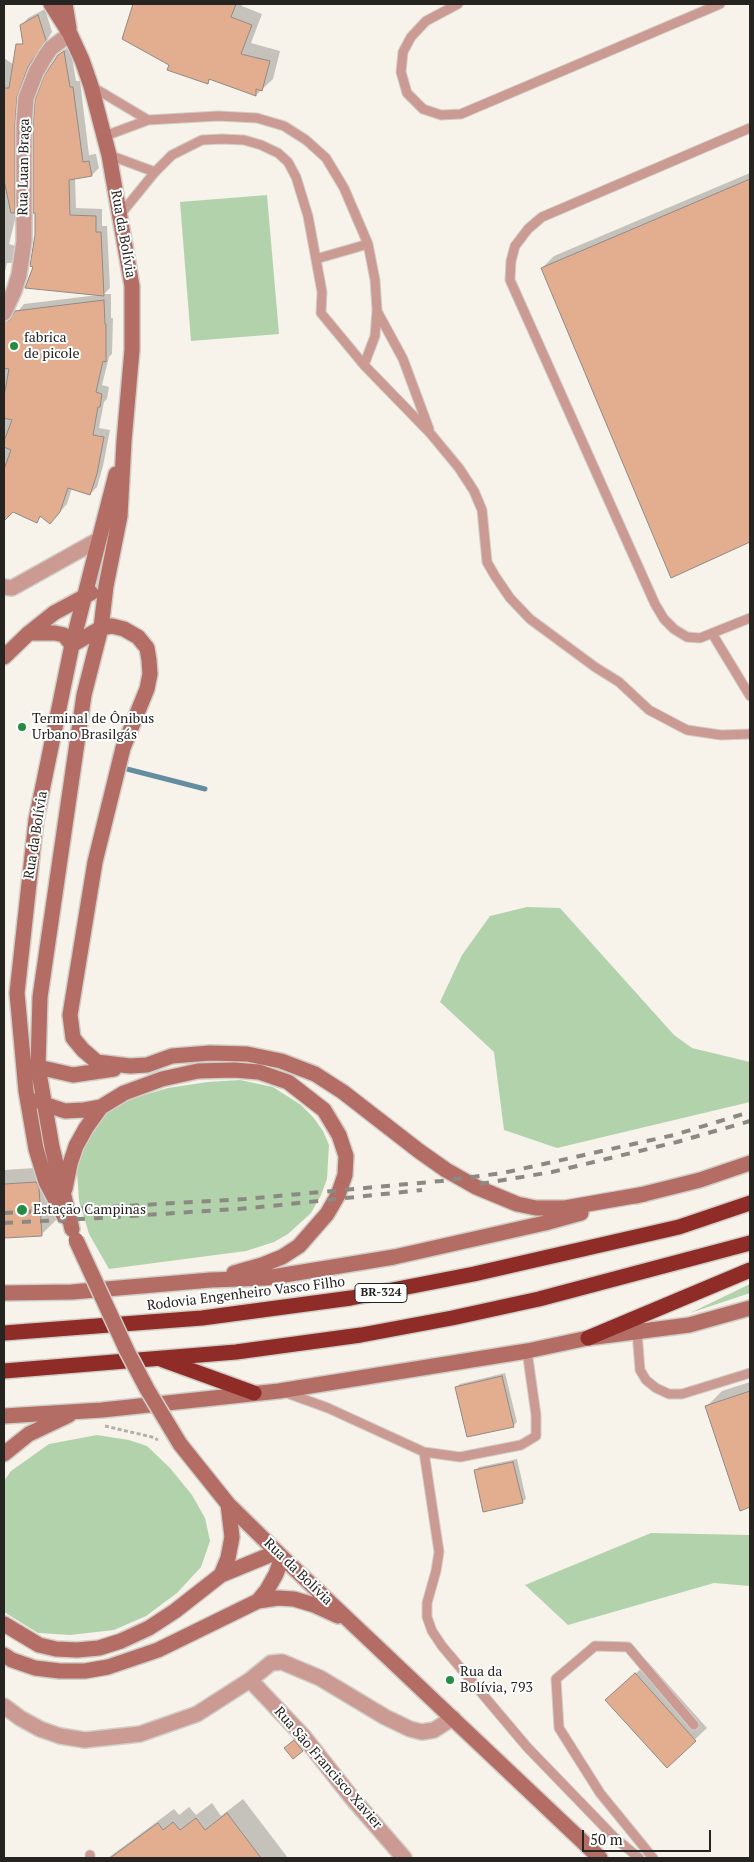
<!DOCTYPE html>
<html>
<head>
<meta charset="utf-8">
<style>
  body { margin:0 }
  #map { position:relative; width:754px; height:1862px; overflow:hidden; background:#f7f3eb; font-family:"PT Serif",serif }
  canvas { display:block }
  .frame { position:absolute; inset:0; border:5px solid #262421; pointer-events:none }
  .scale { position:absolute; left:582px; top:1830px; width:129px; height:22px; box-sizing:border-box; border:2px solid #262421; border-top:0; padding-left:6px; font-size:15px; line-height:18px; white-space:nowrap; color:#262421; -webkit-text-stroke:4px #fff; paint-order:stroke }
</style>
</head>
<body>
<div id="map">
<canvas width="754" height="1862"></canvas>
<div class="frame"></div>
<div class="scale">50 m</div>
</div>
<script>
const ctx = document.querySelector('canvas').getContext('2d');
ctx.lineJoin = 'round';
function fillPath(path, color) { ctx.fillStyle = color; ctx.fill(path, 'evenodd'); }
const shape = rows => new Path2D(rows.map(r => 'M' + r).join(''));
function stroke(path, color, width, dash) { ctx.strokeStyle = color; ctx.lineWidth = width; ctx.lineCap = dash ? 'butt' : 'round'; ctx.setLineDash(dash || []); ctx.stroke(path); }
function drawText(font, color, halo, rows, align = 'center') {
  ctx.font = font + ' "PT Serif",serif'; ctx.lineWidth = 4; ctx.setLineDash([]); ctx.textBaseline = 'middle'; ctx.strokeStyle = halo; ctx.fillStyle = color; for (const [text, x, y, turn = 0] of rows) {
    ctx.save(); ctx.translate(x, y); ctx.rotate((+turn || 0) * Math.PI / 180); ctx.textAlign = isNaN(turn) ? turn : align; if (halo) ctx.strokeText(text, 0, 0); ctx.fillText(text, 0, 0); ctx.restore();
  }
}
fillPath(shape([
  [267,195,279,334,191,341,180,202],
  [527,907,560,908,674,1035,692,1048,750,1062,750,1102,557,1148,504,1130,494,1052,440,1002,462,955,490,916],
  [240,1080,273,1087,301,1105,313,1117,323,1131,329,1145,327,1179,321,1195,311,1213,288,1234,274,1242,246,1251,109,1269,89,1234,79,1201,77,1172,79,1154,97,1122,108,1111,134,1098,168,1088,208,1082],
  [750,1284,750,1293,690,1313],
  [97,1435,129,1440,147,1446,170,1468,192,1495,205,1518,210,1541,201,1567,177,1593,146,1616,114,1630,70,1635,38,1633,4,1612,4,1481,11,1471,49,1444],
  [651,1533,750,1535,750,1586,714,1583,568,1625,525,1585]
]), '#b2d2ac');
fillPath(shape([
  [135,4,242,4,242,6,262,14,251,43,280,51,273,79,256,95,212,78,207,83,123,39],
  [45,9,52,32,35,59,23,89,18,208,9,244,19,247,18,256,11,263,7,263,4,276,4,58,14,65,25,49,21,26,28,18],
  [70,45,76,81,80,81,89,155,96,154,99,168,92,175,75,177,76,208,102,209,102,226,107,226,110,288,104,294,111,294,111,318,113,318,112,354,109,357,102,385,109,387,107,399,104,402,99,428,110,430,103,466,97,487,90,494,72,488,67,504,57,515,42,516,36,521,13,511,4,520,4,333,9,322,24,304,98,295,35,265,59,55],
  [750,173,750,541,672,576,542,268,554,256],
  [51,1167,54,1172,57,1219,41,1235,4,1237,4,1170],
  [505,1373,517,1422,514,1425,456,1387,460,1384],
  [750,1382,750,1506,740,1509,707,1406,722,1391],
  [517,1459,526,1499,522,1502,475,1471,479,1467],
  [648,1662,707,1728,667,1766,619,1689],
  [298,1737,306,1747,302,1750,289,1744],
  [243,1799,288,1858,108,1858,174,1809,179,1815,189,1807,196,1815,212,1803,221,1816]
]), '#0003');
stroke(shape([
  [127,769,205,789]
]), '#648ea0', 5);
const building = shape([
  [133,4,236,4,231,17,252,25,241,54,270,61,262,91,256,89,256,96,209,79,208,84,167,70,169,65,122,39,133,4],
  [38,15,46,40,28,67,17,97,15,125,15,213,11,213,4,180,4,88,9,88,16,44,23,44,20,25,38,15],
  [64,51,70,87,73,87,83,162,89,161,92,176,69,180,70,215,96,216,96,232,101,232,104,296,25,288,33,267,30,266,35,235,35,213,33,213,33,125,35,100,44,76,58,55,64,51],
  [750,179,750,542,671,578,541,268,750,179],
  [104,300,105,324,106,324,106,362,103,361,96,392,102,394,100,407,98,407,93,435,104,437,97,474,90,495,68,488,60,512,50,524,40,516,37,523,13,512,4,521,4,469,11,450,4,447,4,441,12,420,4,418,4,396,9,369,4,368,4,322,10,320,15,311,104,300],
  [36,1182,39,1188,42,1236,4,1238,4,1184,36,1182],
  [502,1376,514,1427,467,1437,455,1387,502,1376],
  [750,1391,750,1507,740,1511,705,1406,750,1391],
  [513,1462,523,1503,483,1512,474,1470,513,1462],
  [635,1673,696,1741,667,1768,605,1700,635,1673],
  [294,1740,303,1751,293,1759,284,1748,294,1740],
  [227,1813,261,1858,110,1858,158,1823,163,1830,173,1822,180,1830,196,1818,205,1830,227,1813]
]);
fillPath(building, '#e2ae8f');
stroke(building, '#918985', 1);
const lane = shape([
  [458,4,426,21,411,37,403,52,401,72,407,93,423,109,441,115,461,114,720,4],
  [91,86,148,120],
  [750,128,542,217,528,229,515,246,511,261,510,280,655,604,664,619,674,629,687,637,700,638,750,618],
  [105,136,148,120,218,116,257,118,284,126,306,140,326,158,344,188,368,244,375,280,377,310,375,336,364,365],
  [109,155,155,172],
  [120,215,155,172,172,155,202,140,222,139,244,140,261,145,278,153,288,162,296,177,308,216,322,292,321,313,364,365,430,433,459,468,474,491,482,510,487,562,495,576,510,598,530,619,595,667,619,682,649,710,687,730,721,735,750,734],
  [316,259,368,244],
  [377,311,403,359,429,429],
  [713,635,750,696],
  [637,1332,640,1370,646,1380,656,1388,669,1394,682,1394,750,1373],
  [284,1392,328,1408,424,1452,460,1457,521,1445,536,1436,536,1415,527,1351],
  [424,1452,439,1552,436,1571,427,1603,427,1617,432,1631,442,1646,527,1747,614,1837,639,1858],
  [90,1855,90,1858],
  [653,1858,600,1793,559,1728,556,1679,595,1646,628,1647,694,1725]
]);
const street = shape([
  [4,313,14,291,19,275,24,241,24,125,26,98,36,72,46,55,51,48,70,34],
  [4,587,12,588,98,540],
  [250,1680,304,1737,352,1798,404,1858],
  [4,1706,20,1718,40,1729,60,1736,85,1740,140,1734,197,1714,250,1680,271,1663,282,1662,320,1678,385,1717,410,1729,422,1732,434,1730,453,1718]
]);
const secondary = shape([
  [51,4,70,34,82,60,91,86,109,155,132,286,132,350,124,441,120,516,106,586,101,628,84,695,40,997,38,1067,52,1147,72,1229],
  [65,4,69,28],
  [29,633,55,633,64,635,72,645,101,628,112,626,124,629,138,637,147,648,149,660,150,674,147,689,123,748,95,862,70,1015,73,1038,83,1050,97,1062,130,1066,147,1065,172,1056,210,1053,247,1054,281,1061,315,1074,343,1092,419,1151,446,1170,476,1187,517,1204,536,1208,565,1208,645,1194],
  [4,657,29,633,54,613,91,593],
  [38,1067,73,1075,114,1069],
  [38,1100,44,1104,65,1111,84,1110,101,1107],
  [65,1189,70,1164,76,1146,86,1128,101,1107,124,1093,162,1079,198,1071,234,1070,259,1072,288,1082,324,1110,339,1135,346,1156,345,1175,338,1195,327,1214,299,1246,282,1257,262,1265,234,1273],
  [636,1196,700,1180,750,1163],
  [64,1216,46,1182,36,1149,26,1091,17,993,36,820,72,645,116,474],
  [4,1293,72,1292,211,1280,266,1278,394,1257,545,1223,581,1213],
  [4,1416,102,1410,279,1391,527,1351,588,1338,689,1325,750,1308],
  [180,1444,228,1504,282,1557,600,1858],
  [4,1454,29,1434,69,1415],
  [221,1575,228,1558,232,1537,228,1504],
  [258,1601,267,1590,276,1574,282,1557],
  [4,1624,39,1645,56,1649,77,1650,99,1648,121,1641,149,1628,175,1611,221,1575,277,1552],
  [4,1655,12,1660,35,1668,60,1671,85,1671,108,1667,158,1650,258,1601,278,1598,294,1599,314,1605,338,1616]
]);
const highway = shape([
  [4,1333,202,1318,351,1298,474,1274,679,1227,750,1203],
  [588,1338,750,1270],
  [163,1360,254,1393],
  [4,1371,236,1352,361,1335,452,1318,539,1299,750,1243]
]);
stroke(lane, '#d1cec7', 11);
stroke(street, '#d1cec7', 18);
stroke(secondary, '#d1cec7', 18);
stroke(highway, '#d1cec7', 18);
stroke(shape([
  [105,1426,152,1437,158,1440]
]), '#b3b0a9', 3, [4, 2.5]);
stroke(lane, '#cb9a93', 9);
stroke(street, '#cb9a93', 15);
stroke(secondary, '#b46d65', 15);
stroke(highway, '#8f2c27', 15);
stroke(shape([
  [480,1184,552,1172,677,1142,750,1121],
  [4,1213,245,1199,441,1181,503,1173,674,1135,750,1112],
  [4,1223,100,1218,251,1208,422,1190]
]), '#8c8983', 4, [9, 9]);
const secondaryBridge = shape([
  [76,1240,127,1351,147,1389,180,1444]
]);
stroke(secondaryBridge, '#d1cec7', 18, []);
stroke(secondaryBridge, '#b46d65', 15);
for (const [x, y, r, color] of [
  [14,346,5,"#248c43"],
  [22,727,5,"#248c43"],
  [22,1210,6,"#248c43"],
  [450,1680,5,"#248c43"]
]) { const dot = new Path2D(); dot.arc(x, y, r, 0, 2 * Math.PI); ctx.fillStyle = color; ctx.fill(dot); stroke(dot, '#fff', 2); }
for (const [x, y, w] of [
  [381,1293,52]
]) { const box = new Path2D(); box.roundRect(x - w / 2, y - 9.5, w, 19, 4); ctx.fillStyle = '#fff'; ctx.fill(box); stroke(box, '#262421', 1); }
drawText('bold 12px', '#262421', null, [
  ["BR-324",381,1293]
]);
drawText('14px', '#262421', '#fff', [
  ["Rua Luan Braga",24,167,-89],
  ["Rua da Bolívia",123,234,80],
  ["Rua da Bolívia",36,835,-81],
  ["Rodovia Engenheiro Vasco Filho",246,1294,-7],
  ["Rua da Bolívia",298,1572,44],
  ["Rua São Francisco Xavier",328,1768,49]
]);
drawText('14px', '#262421', '#fff', [
  ["fabrica",24,338],
  ["de picole",24,354],
  ["Terminal de Ônibus",32,719],
  ["Urbano Brasilgás",32,735],
  ["Estação Campinas",33,1210],
  ["Rua da",460,1672],
  ["Bolívia, 793",460,1688]
], 'left');
</script>
</body>
</html>
